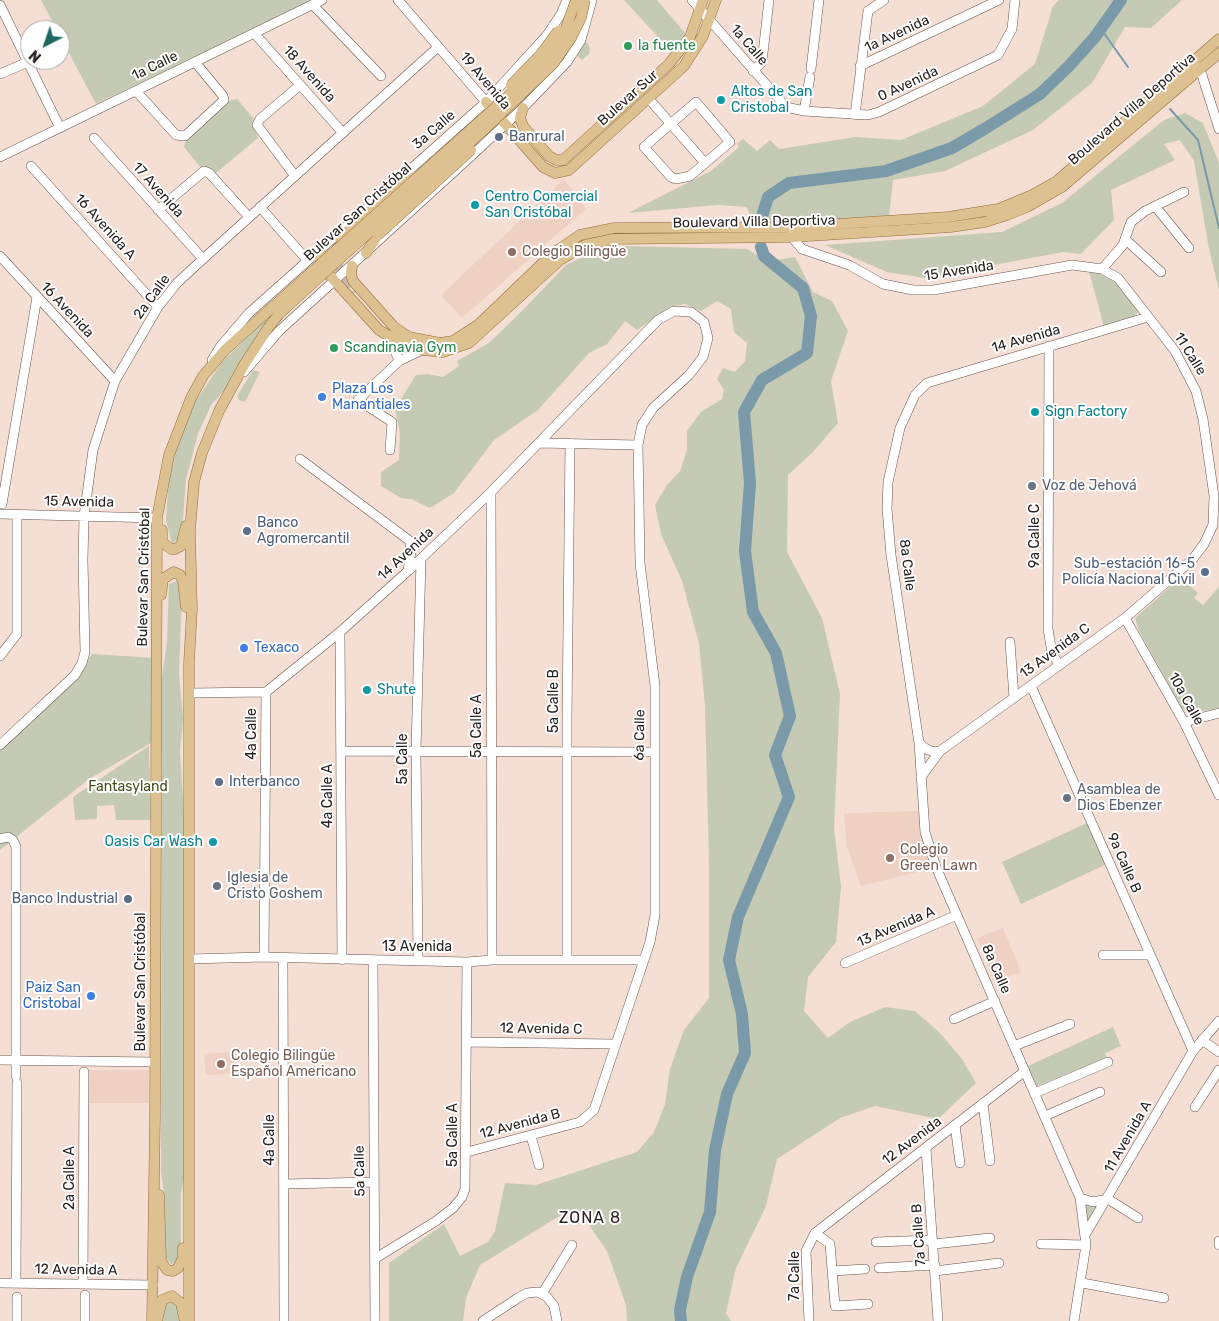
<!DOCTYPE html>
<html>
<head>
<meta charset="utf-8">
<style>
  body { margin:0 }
  #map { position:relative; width:1219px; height:1321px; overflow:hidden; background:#f5ded4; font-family:Rubik,sans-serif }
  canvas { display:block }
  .north { position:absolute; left:20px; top:20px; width:50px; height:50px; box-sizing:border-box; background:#fff; border:1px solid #aaa7a5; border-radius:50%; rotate:221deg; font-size:14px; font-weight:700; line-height:20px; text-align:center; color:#2a221e }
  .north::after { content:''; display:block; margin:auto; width:18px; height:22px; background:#1c6861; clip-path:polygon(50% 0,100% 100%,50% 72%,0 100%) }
</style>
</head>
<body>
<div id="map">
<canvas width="1219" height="1321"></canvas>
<div class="north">N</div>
</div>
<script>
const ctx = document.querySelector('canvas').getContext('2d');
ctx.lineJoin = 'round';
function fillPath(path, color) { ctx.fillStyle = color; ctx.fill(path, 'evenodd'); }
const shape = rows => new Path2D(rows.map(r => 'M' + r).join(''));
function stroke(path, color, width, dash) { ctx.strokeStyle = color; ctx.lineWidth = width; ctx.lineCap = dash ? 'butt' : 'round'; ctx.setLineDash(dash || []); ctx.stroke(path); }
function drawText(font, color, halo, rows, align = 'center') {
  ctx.font = font + ' Rubik,sans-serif'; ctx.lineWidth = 4; ctx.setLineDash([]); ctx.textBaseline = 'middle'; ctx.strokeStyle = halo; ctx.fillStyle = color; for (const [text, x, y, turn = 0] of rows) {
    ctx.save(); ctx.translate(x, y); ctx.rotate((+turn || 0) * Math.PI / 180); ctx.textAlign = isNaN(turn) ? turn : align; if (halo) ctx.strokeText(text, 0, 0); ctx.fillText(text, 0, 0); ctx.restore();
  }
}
fillPath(shape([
  [564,179,586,209,462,318,441,295],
  [920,811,920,829,933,868,861,886,847,848,844,813],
  [1003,928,1021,972,994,982,977,938],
  [237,1052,238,1073,206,1075,204,1054],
  [89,1070,149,1070,149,1103,89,1103]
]), '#efd1c3');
fillPath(shape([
  [41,0,313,0,96,104,60,36,60,30,57,30],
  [624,0,657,0,685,33,673,53],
  [1059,0,1182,0,1151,28,1125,27,1092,83,1033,130,945,171,893,180,889,216,777,223,752,222,747,207,718,205,628,213,711,171,739,147,737,144,743,139,757,151,770,140,779,149,856,137,901,140,983,106,1035,64,1053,6],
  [583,41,587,42,590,48,589,54,582,60,575,54],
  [237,99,254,119,252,123,258,138,215,174,202,169,184,147,187,135,225,102],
  [1185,113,1203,123,1219,163,1219,290,1209,249,1194,161,1180,140,1164,144,1175,160,1111,190,1114,220,1081,254,1063,252,925,278,887,272,825,245,1002,232,1062,203,1164,120],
  [623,246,747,249,767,261,795,257,813,292,832,301,848,331,831,381,838,423,812,453,788,475,787,552,822,618,840,694,834,828,841,887,836,942,808,977,804,1011,828,1038,850,1022,885,1007,915,1011,940,1033,962,1059,976,1083,938,1119,875,1106,840,1118,777,1159,766,1206,736,1268,726,1313,731,1321,627,1321,626,1305,607,1251,578,1209,556,1218,480,1265,466,1298,463,1321,389,1321,389,1263,444,1224,460,1256,488,1242,495,1231,505,1183,536,1185,637,1152,654,1132,665,1104,670,1069,684,1030,709,998,709,863,705,706,699,643,682,581,661,534,655,505,667,485,680,471,687,450,687,431,701,412,722,399,724,390,717,379,723,368,735,372,745,361,747,343,734,332,731,309,717,301,701,311,685,304,670,307,637,330,625,321,607,344,589,353,538,410,494,440,454,493,430,508,411,499,401,498,381,486,381,472,399,460,400,433,395,409,416,375,428,374,443,377,459,366,457,361,489,343,521,312,566,265,602,248],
  [1089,271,1098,273,1119,284,1136,305,1138,312,1132,319,1104,327],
  [266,319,268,321,235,378,211,405,198,434,186,479,182,532,180,538,172,544,166,520,169,474,183,430,195,402,222,362],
  [253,370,260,372,245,402,239,400,237,396],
  [1180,578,1198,593,1194,598,1203,605,1219,587,1219,708,1194,713,1183,710,1139,631,1135,618],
  [177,581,182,592,179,674,183,719,180,752,188,880,186,1172,181,1192,181,1253,176,1263,171,1264,164,1255,165,1199,161,1172,162,677,167,642,169,584],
  [92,654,156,658,156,740,89,779,0,850,0,743,76,676],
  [149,746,151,820,116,820,114,805,97,806,97,819,75,820,73,797],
  [1087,823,1107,864,1021,904,1002,862],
  [1113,1027,1121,1046,1105,1053,1107,1058,1037,1086,1028,1066],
  [1085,1203,1100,1205,1088,1226],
  [176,1295,182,1321,159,1321,160,1305]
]), '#c5cab4');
stroke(shape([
  [1101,29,1128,67],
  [1170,109,1198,140,1219,228]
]), '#7a99a9', 2);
stroke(shape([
  [760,223,768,197,789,183,886,171,952,148,986,128,1040,94,1069,66,1095,37,1121,0],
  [681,1321,680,1310,687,1277,710,1212,715,1150,727,1094,745,1053,742,1014,729,960,738,917,789,797,775,755,790,716,776,653,753,612,745,551,750,483,744,412,762,380,807,353,811,316,803,288,764,256,761,247]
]), '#7a99a9', 12);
stroke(shape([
  [507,100,516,127],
  [340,238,334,247,335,258,343,278,353,293]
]), '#ccb8b0', 10, [10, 5]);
const minor = shape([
  [398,0,486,102],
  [692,0,786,107,804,111,868,115,879,112,998,55,1012,29,1015,0],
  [0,5,60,128],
  [313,5,381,76],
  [254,33,343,133],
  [1192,62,1202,75,1219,129],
  [860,66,999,0],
  [811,69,819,0],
  [753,71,762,62,769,0],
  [0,74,28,62],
  [136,91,176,135,185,136,224,100,223,96,195,62],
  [649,99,705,163],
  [696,102,730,142,690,176,676,179,671,177,644,147,696,102],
  [804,111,810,77],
  [855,115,868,11,884,0],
  [94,138,203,259],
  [0,157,322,0],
  [31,166,158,307],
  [295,176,257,125,260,119,300,85],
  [1155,206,1189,248],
  [260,207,307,260],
  [158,210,204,171,209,173,249,217],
  [792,232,792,237,802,249,849,265,883,284,913,290,934,290,1072,265,1102,269,1118,278,1175,351,1196,391,1203,419,1214,496,1213,525,1204,544,1192,560,1125,618,940,751,921,777],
  [1125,239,1161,272],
  [0,256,115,381],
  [1102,269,1123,245,1131,222,1145,211,1184,192],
  [390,338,399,361],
  [1049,346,1048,629,1052,653,1059,665],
  [212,360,220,347,249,313,486,102,547,35,561,14,567,0],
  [244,372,279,331,456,170,523,108,567,62,581,40,592,0],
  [539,443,638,445],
  [390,450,392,422,358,400,399,361,422,350],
  [300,459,410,541,411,551,408,571],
  [491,492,492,960],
  [2,504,37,297],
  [0,514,157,518],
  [1125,618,1184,722,1219,795],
  [340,632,342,960],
  [1010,642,1014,698],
  [0,656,17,634,17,515],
  [1031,686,1193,1051],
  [190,693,266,692,340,632,408,571,491,492,658,320,674,311,691,312,704,322,708,338,703,357,689,375,653,408,642,425,638,445,640,563,655,686,655,915,650,942,594,1110,580,1122,467,1152],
  [1184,722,1219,713],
  [919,743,926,749,934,752,940,751],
  [0,745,75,675,82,663,85,652,83,560,84,516,93,450,115,381,158,307,177,283,203,259,438,47],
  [342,751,654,752],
  [0,839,8,837,13,840,16,847,16,1076],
  [1103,955,1149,955],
  [264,957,266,692],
  [283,958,284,1321],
  [189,959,264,957,467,962,492,960,644,960],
  [418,960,416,751,421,559],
  [567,960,567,718,570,443],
  [373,961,375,1321],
  [845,963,957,915],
  [954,1019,995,1001],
  [1202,1040,1219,1052],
  [467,1042,615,1044],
  [1014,1046,1070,1024],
  [0,1060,154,1062],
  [1035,1093,1108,1062],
  [983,1103,990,1161],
  [1195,1107,1219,1070],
  [1045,1116,1100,1092],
  [955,1125,960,1163],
  [531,1136,539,1165],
  [926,1148,938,1321],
  [285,1184,373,1182],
  [1080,1198,1093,1202,1108,1199,1138,1218],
  [815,1233,830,1244,835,1306,868,1304],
  [1085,1235,1193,1051,1219,1021],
  [1219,1241,1219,1245],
  [876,1242,933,1240],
  [934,1244,990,1238],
  [1041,1244,1086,1245],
  [376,1258,436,1221,453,1208,462,1197,465,1189,467,962],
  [879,1268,935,1265],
  [832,1271,865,1269],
  [935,1271,999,1263],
  [0,1283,153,1285],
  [16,1283,17,1083],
  [1082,1283,1164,1298],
  [83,1284,84,1072],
  [542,1294,572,1245],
  [17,1321,17,1297],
  [85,1321,85,1295],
  [483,1321,518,1298,527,1293,538,1292,547,1297,554,1306,557,1321],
  [809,1321,806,1251,815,1233,1025,1071],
  [1074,1321,1086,1245,1080,1198,936,867,925,832,919,743,891,555,887,509,888,482,900,428,915,395,927,383,1148,317]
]);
const major = shape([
  [486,102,543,167,555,173,569,170,684,66,703,36,716,0],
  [523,108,520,118,523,126,549,156,556,160,563,160,669,64,690,37,703,0],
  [340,238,391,192,414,177],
  [320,248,320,258,324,269,379,330,406,346,422,350,443,352,469,343,560,260,585,245,614,239,792,237,951,227,985,222,1007,215,1027,207,1062,187,1219,53],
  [366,253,378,235],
  [352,266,351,274,353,281,394,327,409,337,440,343,453,341,478,325,552,254,580,235,614,228,791,227,948,217,998,209,1032,195,1057,181,1219,39],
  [162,530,162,542,171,549,175,549,181,546,186,526],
  [161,595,163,579,174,572,180,575,183,581,186,607],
  [159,1195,161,1261,167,1270,173,1271,178,1268,183,1258,183,1248],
  [152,1321,155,1117,157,518,169,455,191,398,203,376,225,350,257,321],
  [157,1321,162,1300,172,1296,181,1303,184,1318],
  [189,1321,189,663,192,609,190,531,194,482,202,453,219,411,244,365,268,328]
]);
stroke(minor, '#69554d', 10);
stroke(major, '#916e38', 11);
stroke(minor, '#fff', 9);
stroke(major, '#dec190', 10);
const majorBridge = shape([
  [511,85,541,54,558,31],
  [378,235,471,150],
  [257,321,526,80,555,48,563,36,576,0],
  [268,328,279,314,316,280,485,129,553,64,571,38,581,18,585,0]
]);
stroke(majorBridge, '#916e38', 11, []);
stroke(majorBridge, '#dec190', 10);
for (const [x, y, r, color] of [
  [628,46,5,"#2e9e5b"],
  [721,100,5,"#0f9aa8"],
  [499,137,5,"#5c6f8a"],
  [475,205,5,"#0f9aa8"],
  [512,252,5,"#8d6e63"],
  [334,348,5,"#2e9e5b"],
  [322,397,5,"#3f7fe0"],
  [1035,412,5,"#0f9aa8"],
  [1032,486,5,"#6b7280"],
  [247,531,5,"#5c6f8a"],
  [1205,572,5,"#5c6f8a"],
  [244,648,5,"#3f7fe0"],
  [367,690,5,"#0f9aa8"],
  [219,782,5,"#5c6f8a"],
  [1067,798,5,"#6b7280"],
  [213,842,5,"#0f9aa8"],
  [890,858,5,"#8d6e63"],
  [217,886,5,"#6b7280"],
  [128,899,5,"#5c6f8a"],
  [91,996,5,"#3f7fe0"],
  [221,1064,5,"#8d6e63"]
]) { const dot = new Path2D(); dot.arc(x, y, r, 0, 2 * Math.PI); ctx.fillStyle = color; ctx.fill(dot); stroke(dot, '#fff', 2); }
drawText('14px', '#2a221e', '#fff', [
  ["1a Avenida",897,34,-25],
  ["1a Calle",749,45,49],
  ["1a Calle",155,66,-26],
  ["18 Avenida",309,74,48],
  ["19 Avenida",485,81,50],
  ["0 Avenida",908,84,-25],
  ["Bulevar Sur",628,98,-42],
  ["Boulevard Villa Deportiva",1132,109,-41],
  ["3a Calle",434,130,-41],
  ["17 Avenida",158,190,48],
  ["Bulevar San Cristóbal",358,212,-42],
  ["Boulevard Villa Deportiva",754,222,-1],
  ["16 Avenida A",105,227,48],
  ["15 Avenida",959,271,-9],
  ["2a Calle",152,297,-54],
  ["16 Avenida",67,310,47],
  ["14 Avenida",1026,339,-16],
  ["11 Calle",1190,354,58],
  ["15 Avenida",79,502,1],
  ["9a Calle C",1035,536,-90],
  ["14 Avenida",406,554,-43],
  ["8a Calle",907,565,83],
  ["Bulevar San Cristóbal",144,577,-89],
  ["13 Avenida C",1055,651,-36],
  ["10a Calle",1186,699,61],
  ["5a Calle B",554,701,-90],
  ["5a Calle A",477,726,-90],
  ["4a Calle",252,734,-90],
  ["6a Calle",640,735,-89],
  ["5a Calle",403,759,-90],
  ["4a Calle A",328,796,-90],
  ["9a Calle B",1124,863,66],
  ["13 Avenida A",896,927,-23],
  ["13 Avenida",417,947],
  ["8a Calle",996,969,66],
  ["Bulevar San Cristóbal",141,982,-90],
  ["12 Avenida C",541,1029,1],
  ["12 Avenida B",520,1124,-15],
  ["5a Calle A",453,1135,-90],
  ["11 Avenida A",1128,1137,-60],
  ["4a Calle",270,1140,-90],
  ["12 Avenida",912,1141,-37],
  ["5a Calle",360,1171,-91],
  ["2a Calle A",70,1178,-90],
  ["7a Calle B",919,1235,-94],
  ["12 Avenida A",76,1270,1],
  ["7a Calle",795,1276,-90]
]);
drawText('14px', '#27864d', '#fff', [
  ["la fuente",638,46],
  ["Scandinavia Gym",344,348]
], 'left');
drawText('14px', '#0d838f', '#fff', [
  ["Altos de San",731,92],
  ["Cristobal",731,108],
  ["Centro Comercial",485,197],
  ["San Cristóbal",485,213],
  ["Sign Factory",1045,412],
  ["Shute",377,690],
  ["Oasis Car Wash",203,842,"right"]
], 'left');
drawText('14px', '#4e5e75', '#fff', [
  ["Banrural",509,137],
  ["Banco",257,523],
  ["Agromercantil",257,539],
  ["Sub-estación 16-5",1195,564,"right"],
  ["Policía Nacional Civil",1195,580,"right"],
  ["Interbanco",229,782],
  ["Banco Industrial",118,899,"right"]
], 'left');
drawText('14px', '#785e54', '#fff', [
  ["Colegio Bilingüe",522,252],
  ["Colegio",900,850],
  ["Green Lawn",900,866],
  ["Colegio Bilingüe",231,1056],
  ["Español Americano",231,1072]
], 'left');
drawText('14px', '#366cbe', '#fff', [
  ["Plaza Los",332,389],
  ["Manantiales",332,405],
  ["Texaco",254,648],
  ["Paiz San",81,988,"right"],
  ["Cristobal",81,1004,"right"]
], 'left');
drawText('14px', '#5b616d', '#fff', [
  ["Voz de Jehová",1042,486],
  ["Asamblea de",1077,790],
  ["Dios Ebenzer",1077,806],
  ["Iglesia de",227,878],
  ["Cristo Goshem",227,894]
], 'left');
drawText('14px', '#474e1c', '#fff', [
  ["Fantasyland",128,787]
]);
ctx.letterSpacing = '1px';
drawText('16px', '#2a221e', '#fff', [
  ["ZONA 8",590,1218]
]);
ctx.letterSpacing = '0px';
</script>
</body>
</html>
